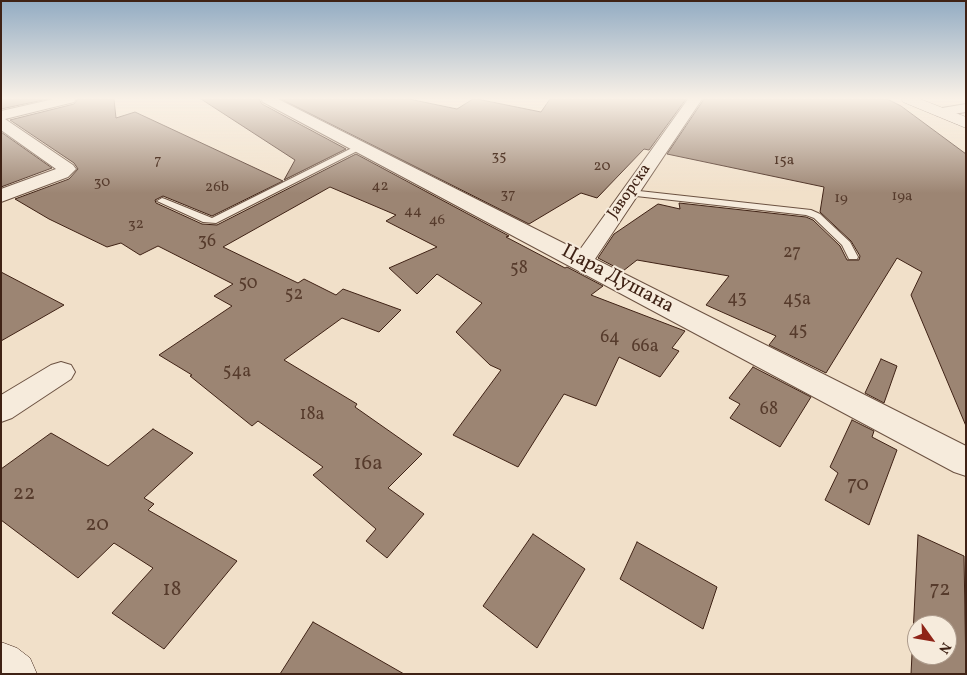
<!DOCTYPE html>
<html>
<head>
<meta charset="utf-8">
<style>
  body { margin:0 }
  #map { position:relative; width:967px; height:675px; overflow:hidden; background:#f1e0c9; font-family:Vollkorn,serif }
  canvas { display:block }
  .frame { position:absolute; inset:0; border:2px solid #3f2215; pointer-events:none }
  .north { position:absolute; left:907px; top:615px; width:50px; height:50px; box-sizing:border-box; background:#f6ebdc; border:1px solid #ad9b8c; border-radius:50%; rotate:122deg; font-size:14px; font-weight:700; line-height:20px; text-align:center; color:#3f2215 }
  .north::after { content:''; display:block; margin:auto; width:18px; height:22px; background:#8f2418; clip-path:polygon(50% 0,100% 100%,50% 72%,0 100%) }
</style>
</head>
<body>
<div id="map">
<canvas width="967" height="675"></canvas>
<div class="frame"></div>
<div class="north">N</div>
</div>
<script>
const ctx = document.querySelector('canvas').getContext('2d');
ctx.lineJoin = 'round';
function fillPath(path, color) { ctx.fillStyle = color; ctx.fill(path, 'evenodd'); }
const shape = rows => new Path2D(rows.map(r => 'M' + r).join(''));
function stroke(path, color, width, dash) { ctx.strokeStyle = color; ctx.lineWidth = width; ctx.lineCap = dash ? 'butt' : 'round'; ctx.setLineDash(dash || []); ctx.stroke(path); }
function drawText(font, color, halo, rows, align = 'center') {
  ctx.font = font + ' Vollkorn,serif'; ctx.lineWidth = 4; ctx.setLineDash([]); ctx.textBaseline = 'middle'; ctx.strokeStyle = halo; ctx.fillStyle = color; for (const [text, x, y, turn = 0] of rows) {
    ctx.save(); ctx.translate(x, y); ctx.rotate((+turn || 0) * Math.PI / 180); ctx.textAlign = isNaN(turn) ? turn : align; if (halo) ctx.strokeText(text, 0, 0); ctx.fillText(text, 0, 0); ctx.restore();
  }
}
const building = shape([
  [1,99,48,99,1,109,1,99],
  [78,99,114,99,116,118,135,112,283,181,212,216,163,196,155,200,156,203,202,224,217,225,356,154,509,236,506,237,565,268,567,267,603,286,591,295,685,331,672,348,679,351,660,377,619,357,596,406,564,394,518,467,453,435,501,370,490,365,456,332,482,303,437,274,417,294,389,268,437,247,386,221,396,215,330,187,223,247,298,283,304,279,336,295,343,289,401,310,379,332,342,318,284,360,357,404,355,407,422,454,388,488,424,514,387,558,366,541,376,529,313,475,323,467,258,421,252,426,190,376,192,375,159,355,232,306,214,296,233,284,158,246,140,255,121,243,107,247,49,219,15,199,69,179,78,169,74,163,10,120,74,104,78,99],
  [201,99,259,99,262,104,346,149,284,180,295,160,201,99],
  [281,99,409,99,457,109,473,99,477,99,541,112,550,99,686,99,649,150,644,149,597,198,581,193,529,224,281,99],
  [704,99,887,99,901,106,966,154,966,426,911,295,922,272,897,258,826,373,769,345,776,336,706,305,729,276,637,260,623,271,598,258,614,234,658,204,680,209,679,203,806,217,813,220,840,246,847,260,859,260,860,256,851,241,820,212,824,187,667,154,704,99],
  [1,132,52,168,1,187,1,132],
  [1,272,64,305,1,341,1,272],
  [881,359,897,366,884,403,865,393,881,359],
  [753,367,811,397,780,447,730,418,740,404,729,398,753,367],
  [852,420,874,431,872,437,897,450,869,525,825,500,838,473,830,467,852,420],
  [153,429,193,453,144,498,154,504,148,510,237,561,164,649,112,613,153,568,114,543,78,578,1,520,1,469,51,433,108,466,153,429],
  [533,534,585,569,537,648,483,606,533,534],
  [918,535,964,556,966,674,911,674,918,535],
  [917,625,947,625,947,655,917,655,917,625],
  [637,542,717,587,703,629,620,579,637,542],
  [313,622,404,674,280,674,313,622]
]);
fillPath(building, '#9c8573');
stroke(building, '#3f2215', 1);
const lane = shape([
  [358,145,365,147,216,223,203,222,157,201,162,198,165,199,212,218,358,145],
  [630,190,811,210,820,214,850,242,858,257,857,259,849,259,842,245,814,218,806,215,627,195,627,191,630,190]
]);
const street = shape([
  [54,99,76,99,74,102,5,119,73,165,76,169,68,177,1,202,1,189,56,169,1,130,1,111,54,99],
  [261,99,278,99,579,251,688,99,702,99,595,259,966,446,966,476,954,472,263,102,261,99],
  [966,104,966,112,941,116,936,115,934,112,936,109,966,104],
  [61,362,71,365,75,372,71,379,12,418,1,422,1,395,51,365,61,362]
]);
const secondary = shape([
  [901,99,920,99,966,117,966,128,903,102,901,99],
  [1,642,17,648,30,658,37,674,1,674,1,642]
]);
stroke(lane, '#6c5242', 2);
stroke(street, '#6c5242', 2);
stroke(secondary, '#3f2215', 1);
fillPath(lane, '#f6ebdc');
fillPath(street, '#f6ebdc');
fillPath(secondary, '#f6ebdc');
const sky = ctx.createLinearGradient(0, 0, 0, 193);
sky.addColorStop(0, '#93acc3');
sky.addColorStop(0.51, '#f9f1e7');
sky.addColorStop(1, '#f9f1e700');
ctx.fillStyle = sky;
ctx.fillRect(0, 0, 967, 193);
drawText('15px', '#563b2c', null, [
  ["35",499,157],
  ["7",158,161],
  ["15a",784,161],
  ["20",602,167],
  ["30",102,183],
  ["42",380,187],
  ["26b",217,188],
  ["37",508,195],
  ["19a",902,197],
  ["19",841,199],
  ["44",413,212],
  ["46",437,221],
  ["32",136,225]
]);
drawText('16px', '#3f2215', '#f6ebdc', [
  ["Јаворска",630,192,-55]
]);
drawText('18px', '#563b2c', null, [
  ["36",207,243],
  ["27",792,254],
  ["58",519,270],
  ["50",248,285],
  ["52",294,296],
  ["43",737,300],
  ["45a",797,301],
  ["45",798,332],
  ["64",610,339],
  ["66a",645,348],
  ["54a",237,373],
  ["68",769,411],
  ["18a",312,416]
]);
drawText('20px', '#3f2215', '#f6ebdc', [
  ["Цара Душана",617,280,28]
]);
drawText('21px', '#563b2c', null, [
  ["16a",368,465],
  ["70",858,486],
  ["22",24,495],
  ["20",97,526],
  ["18",172,591],
  ["72",940,591]
]);
</script>
</body>
</html>
